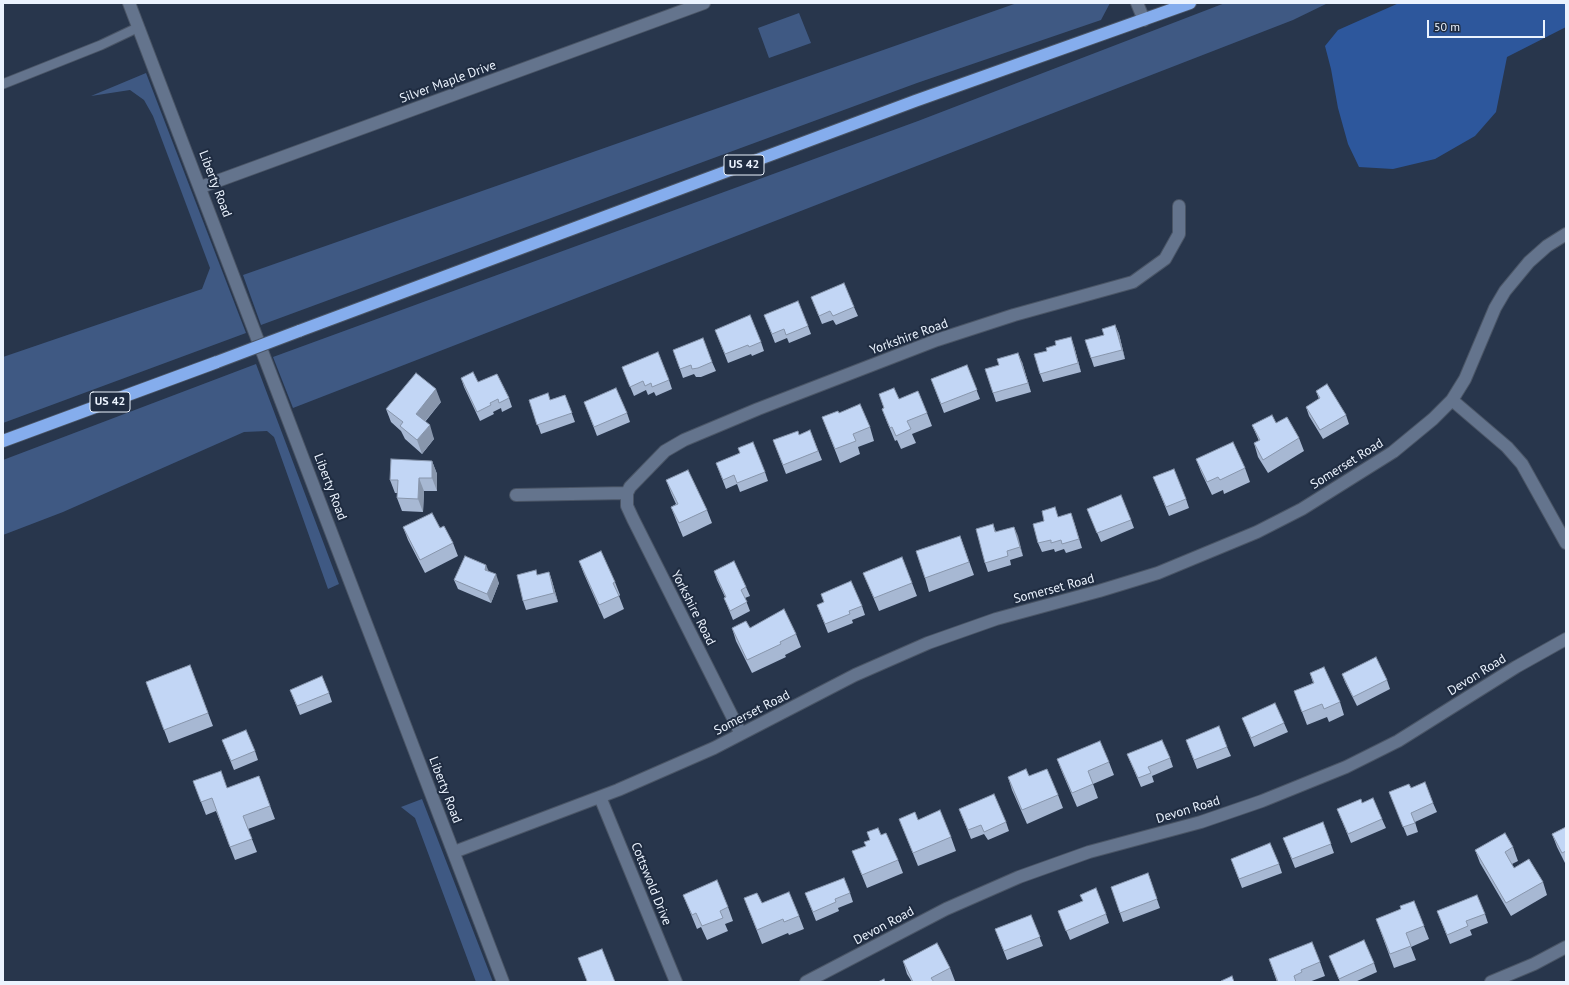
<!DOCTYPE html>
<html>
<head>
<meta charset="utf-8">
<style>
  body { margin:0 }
  #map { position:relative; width:1569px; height:985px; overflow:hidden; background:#28364c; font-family:"PT Sans",sans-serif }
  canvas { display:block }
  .frame { position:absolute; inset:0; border:4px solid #ebf3fe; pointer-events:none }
  .scale { position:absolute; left:1427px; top:20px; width:118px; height:18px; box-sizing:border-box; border:2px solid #ebf3fe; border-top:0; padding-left:5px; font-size:12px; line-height:14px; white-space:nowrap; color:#ebf3fe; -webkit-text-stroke:3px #1f2c41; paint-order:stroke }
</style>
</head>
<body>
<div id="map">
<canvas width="1569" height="985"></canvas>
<div class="frame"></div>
<div class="scale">50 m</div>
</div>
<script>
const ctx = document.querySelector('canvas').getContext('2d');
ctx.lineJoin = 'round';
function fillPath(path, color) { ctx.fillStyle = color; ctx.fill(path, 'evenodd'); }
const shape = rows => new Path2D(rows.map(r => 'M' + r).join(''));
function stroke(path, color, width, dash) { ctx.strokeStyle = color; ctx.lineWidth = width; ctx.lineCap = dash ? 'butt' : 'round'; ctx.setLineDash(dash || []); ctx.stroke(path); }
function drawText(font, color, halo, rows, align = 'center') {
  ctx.font = font + ' "PT Sans",sans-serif'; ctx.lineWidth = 4; ctx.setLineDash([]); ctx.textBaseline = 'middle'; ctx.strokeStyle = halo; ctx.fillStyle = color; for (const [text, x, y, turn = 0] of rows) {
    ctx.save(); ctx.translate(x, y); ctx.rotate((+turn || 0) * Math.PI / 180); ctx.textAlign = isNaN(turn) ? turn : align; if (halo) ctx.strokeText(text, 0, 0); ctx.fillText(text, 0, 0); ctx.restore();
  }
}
fillPath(shape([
  [1017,3,1110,3,1101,20,917,83,261,325,243,275],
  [1225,3,1328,3,1293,20,293,408,273,357,918,121],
  [799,13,811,43,769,58,758,28],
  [146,73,246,333,3,423,3,357,202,289,210,268,153,116,144,100,130,90,91,96],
  [256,364,339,584,328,589,274,437,267,431,244,432,63,512,3,535,3,460],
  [422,799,493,982,476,982,415,818,401,807]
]), '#3f5983');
fillPath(shape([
  [1399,3,1566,3,1566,27,1507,57,1496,112,1475,136,1435,159,1393,169,1359,167,1348,144,1338,108,1331,69,1325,46,1338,30]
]), '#2d579c');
const lane = shape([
  [3,84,101,45,139,27]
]);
const street = shape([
  [1137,3,1144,20],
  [201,187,704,3],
  [1452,400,1507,447,1522,464,1566,543],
  [516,495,627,493],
  [741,734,633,519,627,506,627,493,630,487,665,451,684,440,758,409,937,340,1014,315,1133,282,1165,259,1179,234,1179,206],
  [600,797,676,982],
  [454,852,618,790,714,748,855,675,928,643,996,619,1099,591,1158,573,1257,532,1302,509,1393,452,1433,419,1452,400,1465,379,1495,308,1505,291,1529,262,1547,246,1566,234],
  [806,982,946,909,1019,877,1089,852,1201,822,1262,801,1346,767,1398,741,1516,667,1566,639],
  [1491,982,1534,964,1566,947]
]);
const secondary = shape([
  [129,3,503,982]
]);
const highway = shape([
  [299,331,915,101,1190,3],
  [3,441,217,362]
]);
stroke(lane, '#4a5566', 11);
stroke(street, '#4a5566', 14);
stroke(secondary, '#4a5566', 14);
stroke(highway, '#4a5566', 14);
stroke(lane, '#64748d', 9);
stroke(street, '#64748d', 12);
stroke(secondary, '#64748d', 12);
stroke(highway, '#85aded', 12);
const highwayBridge = shape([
  [217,362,299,331]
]);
stroke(highwayBridge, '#4a5566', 14, []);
stroke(highwayBridge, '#85aded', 12);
fillPath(shape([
  [811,297,854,307,858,316,836,325,833,320,822,324],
  [764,315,808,326,811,334,789,343,787,338,775,343],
  [1115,325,1119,334,1125,359,1094,367,1091,358,1104,335],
  [715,330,761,342,764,351,752,356,751,354,728,363],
  [1074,346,1081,372,1043,382,1040,374],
  [673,350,712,362,716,371,701,377,696,377,694,374,683,378],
  [1022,362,1031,392,996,402,993,393],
  [967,365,980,399,944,413,931,379],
  [622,367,669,380,672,389,656,396,654,392,648,395,646,390,634,396],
  [461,378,478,382,509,398,512,407,502,412,501,408,493,412,494,414,480,421,464,387],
  [1316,391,1346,415,1349,424,1323,439,1309,416,1306,407,1319,399],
  [879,394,899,399,927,413,932,426,912,434,916,443,901,449,897,440,895,441,887,422,882,409,884,408],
  [565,395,575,422,541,434,529,400,550,400],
  [441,402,425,422,434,439,422,454,405,439,401,431,391,422,386,409],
  [584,402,627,413,630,422,597,436],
  [839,413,870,427,874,441,858,447,860,454,840,463,822,417],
  [1276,423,1299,438,1304,451,1268,473,1258,457,1254,443,1259,441,1252,425],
  [810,430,822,460,786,474,773,440,799,435],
  [1196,459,1245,468,1250,482,1224,494,1223,490,1212,495,1201,472],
  [432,461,437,474,437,491,424,491,423,512,402,511,397,498,398,493,395,493,390,480],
  [716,463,765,472,768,481,740,492,737,484,726,489],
  [1153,477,1186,499,1189,508,1169,516],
  [666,480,707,510,712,523,683,537,676,520,671,507,676,504,671,493],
  [1087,509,1131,520,1134,528,1101,542],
  [1059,517,1074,522,1082,548,1066,553,1064,549,1055,552,1054,549,1042,552,1038,543],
  [993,524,996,532,1014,527,1023,556,1010,560,1011,565,988,572,985,563],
  [403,527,440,528,453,543,458,556,425,573,408,540],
  [960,536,974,575,929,592,925,578],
  [579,561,615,582,620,595,619,596,624,609,604,619,584,574],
  [489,571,499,583,491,603,458,589,454,580],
  [714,571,746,587,750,596,745,598,750,611,733,620,724,598,725,597,717,580],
  [549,572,552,581,558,602,526,610,523,601,538,575],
  [863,573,912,583,917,596,879,611],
  [821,594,862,606,865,615,852,620,853,623,828,633,817,605,824,602],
  [732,628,750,628,796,634,801,647,785,655,786,657,752,673,736,641],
  [190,665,213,726,169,743,146,682],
  [1310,673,1340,702,1344,715,1329,722,1327,717,1307,725,1294,691,1313,683],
  [1342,674,1387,680,1390,689,1357,706,1345,682],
  [290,690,329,693,332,702,300,715],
  [1242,718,1284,723,1288,732,1254,747],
  [222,740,255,751,258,760,234,770],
  [1186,740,1227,747,1231,756,1197,769],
  [1127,754,1170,758,1173,767,1152,776,1154,782,1141,787],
  [1057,759,1109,762,1114,775,1093,784,1098,798,1077,807,1062,772],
  [259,776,275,819,248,829,257,852,235,860,216,811,206,815,193,781,227,788],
  [1029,776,1058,795,1063,808,1027,824,1012,790,1008,777],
  [1411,788,1433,803,1437,812,1415,822,1418,832,1407,836,1389,792],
  [1362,803,1382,819,1386,828,1351,843,1337,809],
  [959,809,1006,822,1009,831,988,840,984,834,971,839],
  [899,819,918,820,951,837,956,851,918,866],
  [1323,822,1334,853,1295,868,1283,838],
  [1566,827,1566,865,1557,847,1552,834],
  [867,832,881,835,898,860,903,873,867,888,852,851,866,846,870,840],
  [1513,847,1518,861,1512,864,1514,868,1543,882,1547,895,1511,916,1480,863,1475,850],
  [1231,859,1279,864,1282,873,1242,888],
  [1148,873,1160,908,1123,922,1111,887],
  [805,893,850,893,853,902,838,908,839,911,816,921],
  [683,895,728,907,733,921,725,924,728,931,707,940,701,927,697,929],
  [744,898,799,916,804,929,789,935,788,933,762,944],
  [1082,901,1106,914,1109,923,1070,940,1058,911],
  [1414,901,1429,939,1411,947,1416,960,1394,968,1376,919,1401,909],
  [1437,911,1485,914,1488,923,1470,930,1472,935,1450,944],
  [1031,915,1043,946,1007,960,995,929],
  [1329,956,1374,963,1377,972,1355,982,1340,982],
  [1269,959,1320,962,1325,976,1309,982,1277,982],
  [903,961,950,968,955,981,954,982,912,982,907,974]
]), '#a7b8d3');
fillPath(shape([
  [1115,325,1119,334,1125,359,1122,350],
  [1071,337,1074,346,1081,372,1078,363],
  [1018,353,1022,362,1031,392],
  [436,389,441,402,420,427,416,414],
  [430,425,434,439,422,454,417,440],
  [432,461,437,474,437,491,432,478],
  [419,478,424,491,423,512,418,499],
  [1014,527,1018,536,1023,556,1020,547],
  [486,565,490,574,485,570],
  [549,572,552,581,558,602,554,593],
  [496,574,499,583,491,603,487,594]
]), '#8896ac');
const building = shape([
  [844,283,854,307,833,316,830,311,819,316,811,297,844,283],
  [798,301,808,326,786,335,784,329,772,334,764,315,798,301],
  [750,315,761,342,749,347,748,345,725,354,715,330,750,315],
  [1115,325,1122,350,1091,358,1085,340,1104,335,1102,329,1115,325],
  [1071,337,1078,363,1040,374,1034,354,1047,351,1046,348,1056,345,1055,341,1071,337],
  [703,338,712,362,698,368,692,369,691,365,680,369,673,350,703,338],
  [658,352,669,380,652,387,651,383,645,386,643,381,630,387,622,367,658,352],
  [1018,353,1028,383,993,393,985,369,999,365,997,359,1018,353],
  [967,365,977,390,941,404,931,379,967,365],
  [473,372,478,382,497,374,509,398,499,403,498,399,490,403,491,405,477,412,461,378,473,372],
  [416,373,436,389,416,414,430,425,417,440,400,426,403,422,386,409,416,373],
  [1327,384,1346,415,1320,430,1306,407,1320,398,1316,391,1327,384],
  [616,388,627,413,594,427,584,402,616,388],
  [894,388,899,399,918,391,927,413,907,421,911,429,896,436,892,427,890,428,882,409,884,408,879,394,894,388],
  [548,393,550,400,565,395,572,413,537,425,529,400,548,393],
  [860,404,870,427,853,434,856,441,835,449,822,417,838,411,839,413,860,404],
  [1272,415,1276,423,1287,417,1299,438,1263,460,1254,443,1260,440,1252,425,1272,415],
  [810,430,818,451,783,465,773,440,798,431,799,435,810,430],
  [753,442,765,472,737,483,734,475,723,480,716,463,740,453,738,448,753,442],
  [1233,442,1245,468,1220,480,1218,477,1207,482,1196,459,1233,442],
  [391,459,432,461,432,478,419,478,418,499,397,498,398,480,390,480,391,459],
  [1174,469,1186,499,1166,507,1153,477,1174,469],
  [688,470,707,510,679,523,671,507,678,504,666,480,688,470],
  [1121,495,1131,520,1097,533,1087,509,1121,495],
  [1055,507,1058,517,1071,513,1079,539,1062,544,1061,540,1051,543,1051,540,1038,543,1033,524,1044,521,1042,511,1055,507],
  [432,513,440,528,444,526,453,543,420,560,403,527,432,513],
  [993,524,995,532,1014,527,1020,547,1007,551,1008,556,985,563,976,529,993,524],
  [960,536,969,562,925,578,916,551,960,536],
  [601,551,615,582,613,583,619,596,599,605,579,561,601,551],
  [465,556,486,565,485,570,496,574,487,594,454,580,465,556],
  [902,557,912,583,874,598,863,573,902,557],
  [734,561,746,587,741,590,747,602,730,611,724,598,726,597,714,571,734,561],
  [536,570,537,575,549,572,554,593,523,601,517,575,536,570],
  [851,581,862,606,849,611,850,614,825,624,817,605,824,602,821,594,851,581],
  [784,609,796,634,780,642,781,644,747,660,732,628,746,621,750,628,784,609],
  [1376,657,1387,680,1353,697,1342,674,1376,657],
  [190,665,208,713,164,730,146,682,190,665],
  [1324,667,1340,702,1324,709,1322,704,1302,712,1294,691,1314,683,1310,673,1324,667],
  [322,676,329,693,297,706,290,690,322,676],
  [1275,703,1284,723,1251,738,1242,718,1275,703],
  [1219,726,1227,747,1194,760,1186,740,1219,726],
  [246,730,255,751,231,761,222,740,246,730],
  [1162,740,1170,758,1148,767,1151,773,1138,778,1127,754,1162,740],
  [1100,741,1109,762,1088,771,1093,784,1072,793,1057,759,1100,741],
  [1026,769,1029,776,1047,769,1058,795,1022,810,1008,777,1026,769],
  [221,771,227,788,259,776,270,806,243,816,252,839,230,847,212,798,201,802,193,781,221,771],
  [1425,782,1433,803,1411,813,1415,823,1403,827,1389,792,1409,784,1411,788,1425,782],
  [994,794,1006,822,984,832,981,825,968,830,959,809,994,794],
  [1373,798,1382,819,1348,834,1337,809,1361,799,1362,803,1373,798],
  [940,810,951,837,913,853,899,819,915,812,918,820,940,810],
  [1323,822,1331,844,1292,859,1283,838,1323,822],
  [1566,827,1566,851,1562,853,1552,834,1566,827],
  [878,828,881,835,886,833,898,860,862,875,852,851,866,846,864,842,870,840,867,832,878,828],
  [1505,833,1513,847,1505,852,1514,868,1529,859,1543,882,1506,903,1475,850,1505,833],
  [1270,843,1279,864,1239,879,1231,859,1270,843],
  [1148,873,1157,899,1120,913,1111,887,1148,873],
  [844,878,850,893,835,899,836,902,813,912,805,893,844,878],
  [717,880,728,907,720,911,723,918,702,926,696,913,692,915,683,895,717,880],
  [1096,888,1106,914,1066,931,1058,911,1083,901,1080,895,1096,888],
  [789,892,799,916,784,922,783,919,757,930,744,898,757,893,762,903,789,892],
  [1477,895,1485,914,1466,921,1468,926,1447,935,1437,911,1477,895],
  [1414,901,1424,926,1406,933,1411,946,1390,954,1376,919,1401,909,1400,906,1414,901],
  [1031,915,1040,937,1004,951,995,929,1031,915],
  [1364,940,1374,963,1339,979,1329,956,1364,940],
  [1312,942,1320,962,1301,970,1302,972,1294,976,1296,982,1278,982,1269,959,1312,942],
  [937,943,950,968,931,978,934,982,913,982,903,961,937,943],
  [602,949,615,982,584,982,587,981,578,958,602,949],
  [1232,976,1234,982,1222,982,1221,981,1232,976],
  [884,979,885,982,878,982,884,979]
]);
fillPath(building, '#c2d6f5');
stroke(building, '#8896ac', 1);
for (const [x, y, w] of [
  [744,165,40],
  [110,402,40]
]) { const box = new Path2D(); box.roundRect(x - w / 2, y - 10, w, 20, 3); ctx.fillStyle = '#1f2c41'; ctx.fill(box); stroke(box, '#ebf3fe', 1); }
drawText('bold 12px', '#ebf3fe', null, [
  ["US 42",744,165],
  ["US 42",110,402]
]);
drawText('13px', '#ebf3fe', '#1f2c41', [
  ["Silver Maple Drive",448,82,-20],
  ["Liberty Road",215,184,69],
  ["Yorkshire Road",909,337,-20],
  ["Somerset Road",1347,464,-32],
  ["Liberty Road",330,487,69],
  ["Somerset Road",1054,589,-15],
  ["Yorkshire Road",693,608,63],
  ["Devon Road",1477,675,-32],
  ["Somerset Road",752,713,-27],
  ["Liberty Road",445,790,69],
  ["Devon Road",1188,810,-17],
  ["Cottswold Drive",651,884,68],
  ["Devon Road",884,926,-28]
]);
</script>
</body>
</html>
